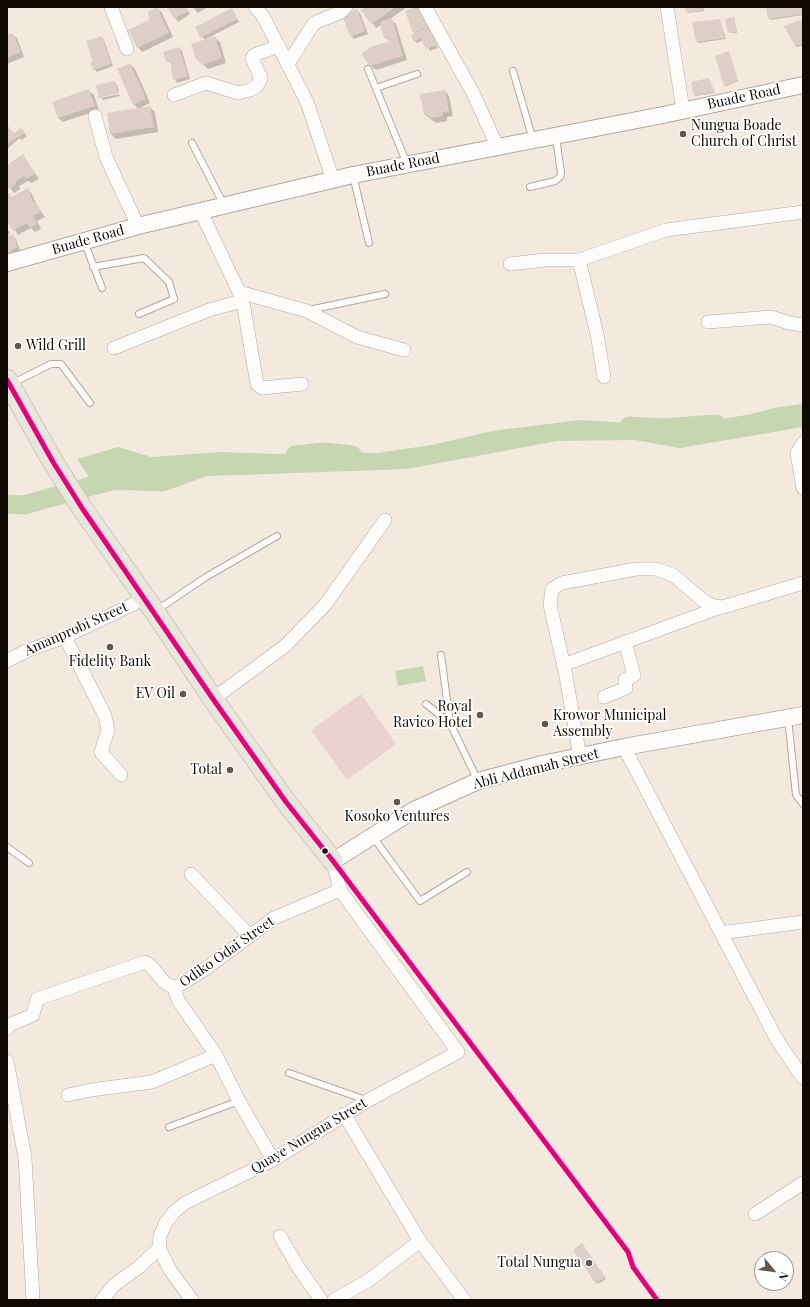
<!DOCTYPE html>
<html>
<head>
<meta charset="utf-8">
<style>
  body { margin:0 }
  #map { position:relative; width:810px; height:1307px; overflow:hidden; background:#f4e9df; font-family:"Playfair Display",serif }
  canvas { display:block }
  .frame { position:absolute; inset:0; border:8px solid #110a04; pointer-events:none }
  .north { position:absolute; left:754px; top:1251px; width:40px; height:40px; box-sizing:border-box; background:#fff; border:1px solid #a09d9b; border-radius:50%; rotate:119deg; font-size:11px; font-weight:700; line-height:16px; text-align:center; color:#110a04 }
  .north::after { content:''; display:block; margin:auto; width:14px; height:18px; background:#605851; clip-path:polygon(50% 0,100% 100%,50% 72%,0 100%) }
</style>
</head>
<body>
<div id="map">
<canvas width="810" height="1307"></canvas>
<div class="frame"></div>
<div class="north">N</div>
</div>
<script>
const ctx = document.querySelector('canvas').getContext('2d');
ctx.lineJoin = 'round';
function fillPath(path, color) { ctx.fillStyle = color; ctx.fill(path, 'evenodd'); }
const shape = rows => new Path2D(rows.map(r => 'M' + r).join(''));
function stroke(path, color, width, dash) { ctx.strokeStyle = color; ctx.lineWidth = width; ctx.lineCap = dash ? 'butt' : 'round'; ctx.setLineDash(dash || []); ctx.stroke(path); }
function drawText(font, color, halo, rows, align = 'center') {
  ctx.font = font + ' "Playfair Display",serif'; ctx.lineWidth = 3.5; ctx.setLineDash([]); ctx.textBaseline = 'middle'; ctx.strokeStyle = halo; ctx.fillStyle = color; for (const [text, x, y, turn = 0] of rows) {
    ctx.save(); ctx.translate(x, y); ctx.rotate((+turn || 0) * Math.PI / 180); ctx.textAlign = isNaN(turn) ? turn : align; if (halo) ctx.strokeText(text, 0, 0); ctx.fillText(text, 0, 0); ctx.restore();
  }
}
fillPath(shape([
  [361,694,396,744,347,780,311,730]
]), '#ebd1d2');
fillPath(shape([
  [803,404,803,427,680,448,635,440,557,441,407,469,241,475,130,478,89,477,77,459,118,447,151,457,220,452,277,454,340,452,377,453,432,445,492,431,581,420,631,423,677,431,698,423,746,415,779,407],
  [423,666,426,681,398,686,395,671]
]), '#c6d6b0');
fillPath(shape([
  [171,7,186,7,190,14,178,22,169,8],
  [193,7,208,7,198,13],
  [367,7,407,7,390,19,396,24,407,60,376,70,371,66,391,43,385,37,381,25,376,28,372,23],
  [686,7,704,7,704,11,688,13],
  [767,7,803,7,803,15,770,20],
  [157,8,162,13,173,37,142,52,138,47],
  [232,9,239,22,206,39,215,38,220,42,226,63,208,69,202,63,205,41,196,27],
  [357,10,360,13,368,34,354,39,351,36],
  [422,10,438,48,430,51,424,40,417,43,414,40,416,34,414,32],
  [734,18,737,33,730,33,729,32],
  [720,20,726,39,698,43,693,23],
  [803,20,803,45,797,47,795,46],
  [12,34,17,38,24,57,7,64,7,36],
  [101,37,104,40,113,66,97,72,94,69],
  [179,48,182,51,190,79,177,83,171,71,174,70,172,64,167,61],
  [729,53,738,81,726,86,725,85],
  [130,64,135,69,150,103,140,108,150,107,155,112,158,132,116,139,111,134,108,114,138,109,134,104],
  [709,80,715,93,696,96,695,95],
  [114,82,117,85,119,92,101,96,101,98,98,86],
  [89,91,94,95,99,110,63,122,58,118],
  [445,91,449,96,453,116,447,117,447,121,436,123,425,115],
  [119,94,120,96,103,100,101,98],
  [7,126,14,134,23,132,27,136,22,140,20,138,7,149],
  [23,156,39,179,31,183,28,181,19,186,20,189,14,193,7,184,7,166],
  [28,189,32,194,36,204,45,217,37,221,41,229,35,232,31,228,18,235,7,218,7,196,9,195,12,198],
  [7,228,10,234,7,235],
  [11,235,16,239,20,251,13,253,7,260,7,238],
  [583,1246,606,1279,598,1284,574,1250]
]), '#0003');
stroke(shape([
  [629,426,661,428,716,424],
  [295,455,325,452,352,455],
  [7,504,24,505,114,480,162,482,201,468]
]), '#c6d6b0', 19);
fillPath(shape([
  [157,7,169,33,137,48,128,30,149,20,148,12],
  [169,7,186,7,188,11,174,19,168,8],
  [366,7,396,7,371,24,361,10],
  [416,7,420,7,428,27,413,33,405,11],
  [685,7,703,7,704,10,686,13],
  [766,7,801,7,802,14,768,19],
  [232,8,237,19,200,38,195,27],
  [357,9,365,31,350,37,342,15],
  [734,17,737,32,728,33,725,19],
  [392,18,403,56,370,66,361,54,371,47,382,43,389,42,387,37,384,38,380,22],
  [720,19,725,38,696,42,692,22],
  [803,19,803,44,795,46,784,26],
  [429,27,436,45,426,49,421,38,413,41,411,35],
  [13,33,21,52,7,58,7,35],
  [102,36,111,64,93,70,90,63,93,62,86,41],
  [215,36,222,58,203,65,196,59,191,44],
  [179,47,188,76,173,80,170,61,166,62,163,52],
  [729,51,738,80,724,86,715,56],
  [130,63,146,99,133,105,117,69],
  [709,78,715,92,694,96,691,82],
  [115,81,118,93,99,98,96,85],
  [89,89,95,106,58,118,52,102],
  [445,90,449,111,443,112,442,116,430,118,428,115,424,115,420,94],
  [150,106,154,127,110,134,107,113],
  [7,125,14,133,21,128,25,133,7,144],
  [23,154,35,174,26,179,24,176,15,182,16,184,9,189,7,186,7,165],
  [28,188,33,202,36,203,41,212,33,216,37,224,30,228,27,223,13,231,7,220,7,194,9,193,11,197],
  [14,235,17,248,11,250,13,255,7,257,7,238],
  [582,1243,605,1277,596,1284,573,1250]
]), '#dfcec7');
const service = shape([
  [368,69,407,164],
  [513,71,533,140],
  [376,88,417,74],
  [192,143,224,205],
  [353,175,369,243],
  [530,187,555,181,560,177,561,173,556,137],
  [84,241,102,288],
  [93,267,144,258,169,282,174,299,139,314],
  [309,310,385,294],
  [13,383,51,364,61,364,90,403],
  [157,610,206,577,277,536],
  [441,655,450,723,478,781],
  [426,704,450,723],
  [788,718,796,795,803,804],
  [373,837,420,901,467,872],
  [7,847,29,863],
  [289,1073,366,1100],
  [169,1127,239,1101]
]);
const minor = shape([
  [111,7,127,49],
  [255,7,263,16,307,102,333,180],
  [425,7,473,93,497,146],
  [667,7,683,110],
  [288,64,314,23,341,12,346,7],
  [174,95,206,83,238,93,250,90,257,86,261,78,252,58,254,55,279,46],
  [95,116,106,157,138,226],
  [201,212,239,292,244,308,257,384,262,388,302,384],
  [579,260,597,334,604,377],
  [510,264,545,260,579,260,666,230,803,212],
  [239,292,307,311,357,337,404,350],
  [708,322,771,317,789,323,803,325],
  [114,348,209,310,242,301],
  [803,443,797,453,803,488],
  [65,637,105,716,108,730,101,752,121,775],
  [7,661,26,651,65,637,146,598],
  [563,665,721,607],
  [604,697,626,688,625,680,634,675,625,642],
  [213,699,285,646,325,605,385,520],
  [624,747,777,1040,803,1078],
  [580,757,565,671,550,605,552,589,562,583,636,569,656,569,673,575,705,602,714,606,723,607,803,583],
  [191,874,249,935],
  [721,933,803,922],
  [7,1029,9,1025,33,1015,37,999,145,962,150,965,164,982,174,988],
  [7,1061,25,1158,33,1300],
  [68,1095,91,1090,152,1082,216,1055],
  [344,1114,420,1241,464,1300],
  [273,1160,239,1101,216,1055,178,1000,174,988,201,972,274,918,340,890],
  [755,1214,803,1183],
  [280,1236,298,1267,321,1300],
  [159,1248,160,1236,165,1224,174,1212,185,1203,273,1160,367,1101,458,1052,340,890,333,861],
  [159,1248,170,1270,192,1300],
  [102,1300,114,1285,139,1267,159,1248],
  [334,1300,369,1280,420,1241]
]);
const tertiary = shape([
  [7,263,138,226,353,175,663,115,803,85],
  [333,861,414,810,478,781,542,764,624,747,803,715]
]);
const primary = shape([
  [7,380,53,462,82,508,155,612,213,699,286,802,333,861]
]);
stroke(service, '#b1a9a0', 8);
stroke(minor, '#b1a9a0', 14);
stroke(tertiary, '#b1a9a0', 18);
stroke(primary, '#cbc6c2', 22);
stroke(service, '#fdfcfa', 6);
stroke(minor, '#fdfcfa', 13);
stroke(tertiary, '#fdfcfa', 16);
stroke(primary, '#e9e6db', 20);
stroke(shape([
  [7,380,53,462,82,508,213,699,286,802,333,861,628,1252,633,1267,657,1300]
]), '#e5007d', 5);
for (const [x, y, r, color] of [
  [683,134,4,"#605851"],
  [18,346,4,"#605851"],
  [110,647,4,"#605851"],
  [183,694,4,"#605851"],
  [480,715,4,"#605851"],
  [545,724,4,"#605851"],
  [230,770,4,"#605851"],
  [397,802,4,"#605851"],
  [325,851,3.5,"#110a04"],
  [589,1263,4,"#605851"]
]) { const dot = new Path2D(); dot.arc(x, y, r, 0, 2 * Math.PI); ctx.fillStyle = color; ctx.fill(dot); stroke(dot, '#fff', 1.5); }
drawText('14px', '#110a04', '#fff', [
  ["Buade Road",744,97,-12],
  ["Buade Road",403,165,-11],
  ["Buade Road",88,240,-16],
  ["Amanprobi Street",76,629,-24],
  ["Abli Addamah Street",536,769,-14],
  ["Odiko Odai Street",227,952,-35],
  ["Quaye Nungua Street",309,1136,-31]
]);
drawText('14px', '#110a04', '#fff', [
  ["Nungua Boade",691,126,"left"],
  ["Church of Christ",691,142,"left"],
  ["Wild Grill",26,346,"left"],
  ["Fidelity Bank",110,662,"center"],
  ["EV Oil",175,694],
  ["Royal",472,707],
  ["Ravico Hotel",472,723],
  ["Krowor Municipal",553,716,"left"],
  ["Assembly",553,732,"left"],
  ["Total",222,770],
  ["Kosoko Ventures",397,817,"center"],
  ["Total Nungua",581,1263]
], 'right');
</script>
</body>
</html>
